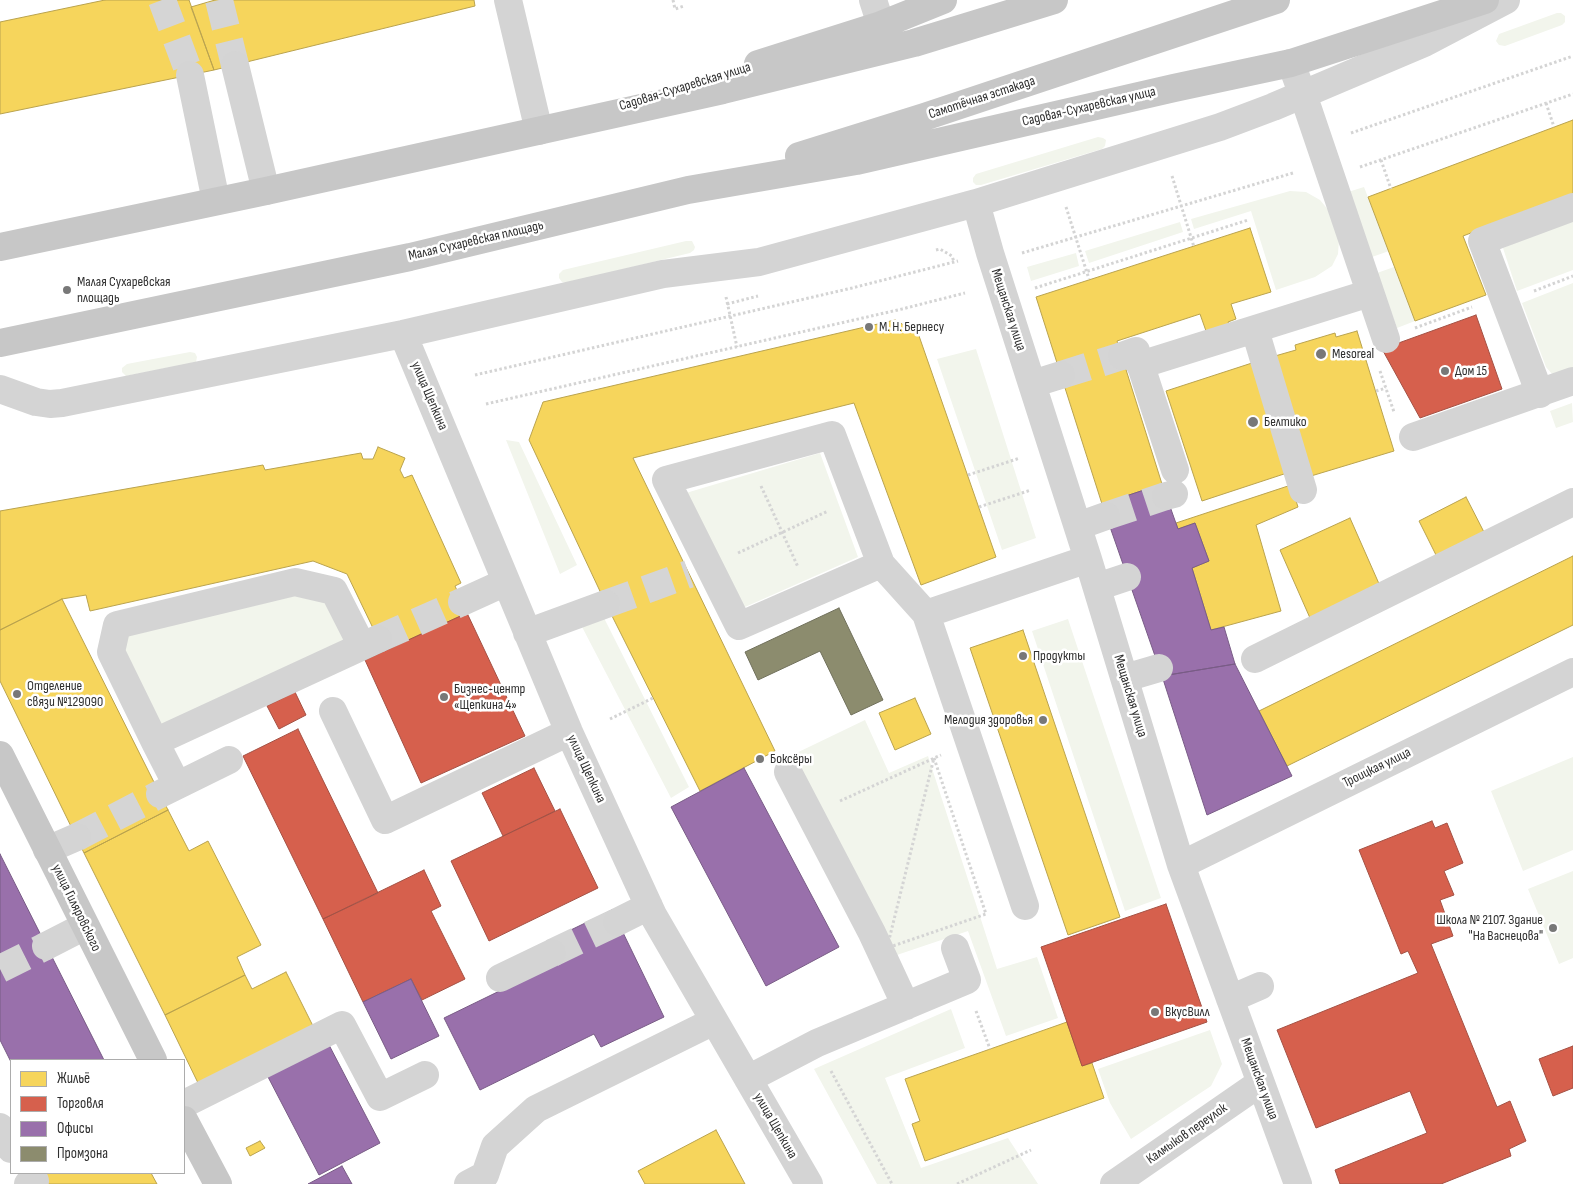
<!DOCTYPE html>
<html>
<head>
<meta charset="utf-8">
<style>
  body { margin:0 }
  #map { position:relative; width:1573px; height:1184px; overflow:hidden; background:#fff; font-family:"Sofia Sans Condensed",sans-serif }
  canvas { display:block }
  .legend { position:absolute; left:10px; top:1059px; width:175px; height:115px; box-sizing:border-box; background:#fff; border:1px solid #acacac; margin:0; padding:6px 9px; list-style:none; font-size:15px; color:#2f2f2f }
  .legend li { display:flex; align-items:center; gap:10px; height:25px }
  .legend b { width:25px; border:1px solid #acacac }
</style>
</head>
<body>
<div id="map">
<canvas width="1573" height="1184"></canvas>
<ul class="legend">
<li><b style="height:14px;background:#f6d55c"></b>Жильё</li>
<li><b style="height:14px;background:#d6604d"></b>Торговля</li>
<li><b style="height:14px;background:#9970ab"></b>Офисы</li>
<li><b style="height:14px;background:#8c8c6e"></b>Промзона</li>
</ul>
</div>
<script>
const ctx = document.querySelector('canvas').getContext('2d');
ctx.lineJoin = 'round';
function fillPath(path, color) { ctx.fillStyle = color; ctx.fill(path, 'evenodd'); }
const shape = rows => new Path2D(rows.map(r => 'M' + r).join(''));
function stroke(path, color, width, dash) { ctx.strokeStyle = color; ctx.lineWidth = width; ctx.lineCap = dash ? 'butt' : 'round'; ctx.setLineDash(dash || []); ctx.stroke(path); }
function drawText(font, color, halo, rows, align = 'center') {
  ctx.font = font + ' "Sofia Sans Condensed",sans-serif'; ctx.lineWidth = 5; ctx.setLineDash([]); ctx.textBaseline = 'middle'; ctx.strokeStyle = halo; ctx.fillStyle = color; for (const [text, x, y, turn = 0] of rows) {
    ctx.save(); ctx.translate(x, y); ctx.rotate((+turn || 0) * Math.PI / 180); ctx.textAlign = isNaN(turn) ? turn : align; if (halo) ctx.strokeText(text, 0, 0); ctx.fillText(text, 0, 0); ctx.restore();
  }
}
fillPath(shape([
  [1557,13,1561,13,1565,16,1565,22,1562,25,1505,46,1499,45,1496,41,1499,34],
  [1098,137,1103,138,1106,140,1105,146,1102,149,981,185,976,185,973,182,973,178,976,174],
  [1364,187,1389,251,1372,257,1348,192],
  [1290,191,1306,192,1320,200,1330,212,1339,240,1338,254,1332,266,1315,277,1276,290,1251,211,1194,229,1191,219],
  [1573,219,1573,270,1517,291,1503,248],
  [1180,222,1183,232,1089,263,1085,251],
  [686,241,692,241,695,247,694,250,690,253,566,283,562,282,559,278,559,274,563,270],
  [1076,253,1079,266,1031,281,1027,267],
  [1394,267,1415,321,1397,328,1377,273],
  [1573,283,1573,369,1552,374,1546,367,1522,303],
  [976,349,1036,538,1002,550,937,359],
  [190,352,195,353,197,357,196,362,126,376,122,372,122,368,127,364],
  [1572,403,1573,422,1556,428,1550,411],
  [506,440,519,442,577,565,560,574],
  [820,453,858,557,745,607,686,493],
  [294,588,330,597,351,641,158,731,119,654,126,631],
  [602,614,689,787,671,798,580,623],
  [1068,619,1161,898,1125,911,1032,631],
  [865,720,889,773,928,756,997,969,1037,957,1058,1018,1006,1036,968,931,888,958,786,758],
  [1573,757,1573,850,1523,871,1491,791],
  [1573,871,1573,958,1559,964,1528,889],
  [951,1009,965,1048,885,1078,921,1168,1008,1138,1038,1184,877,1184,814,1069],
  [1210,1030,1222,1064,1211,1086,1131,1139,1110,1103,1098,1069]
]), '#f2f5ec');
const homes = shape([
  [105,0,189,0,214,70,0,114,0,22,105,0],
  [215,0,474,0,475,6,214,70,191,7,215,0],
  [1573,120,1573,194,1463,236,1486,295,1415,321,1368,197,1573,120],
  [1250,228,1271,292,1231,304,1236,319,1228,322,1229,324,1206,331,1200,314,1117,341,1162,484,1102,504,1036,297,1250,228],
  [895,320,918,333,996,557,921,585,854,403,633,458,775,751,700,791,606,604,529,440,543,402,895,320],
  [1357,331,1394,451,1311,476,1275,356,1296,350,1295,345,1335,333,1336,337,1357,331],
  [1252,363,1287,473,1202,501,1166,391,1252,363],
  [378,447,405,458,400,470,404,478,412,475,461,583,455,586,467,613,384,651,347,574,313,561,90,611,86,595,62,599,0,630,0,511,263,465,265,470,361,453,363,459,373,459,378,447],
  [1291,485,1298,507,1256,525,1281,611,1211,630,1192,568,1209,561,1195,523,1178,529,1176,523,1291,485],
  [1466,497,1486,536,1438,559,1419,521,1466,497],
  [1350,518,1380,586,1310,618,1280,550,1350,518],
  [1573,556,1573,625,1287,766,1259,711,1573,556],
  [62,599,168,810,84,853,0,681,0,630,62,599],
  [1023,630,1120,917,1068,935,970,648,1023,630],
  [915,698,931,734,895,750,879,713,915,698],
  [168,810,189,851,208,841,261,945,237,957,245,975,165,1015,84,853,168,810],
  [286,972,314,1028,199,1085,165,1015,245,975,252,989,286,972],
  [1067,1022,1082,1066,1092,1063,1104,1098,925,1161,912,1124,920,1121,905,1079,1067,1022],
  [716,1130,745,1184,645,1184,638,1171,716,1130],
  [260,1141,265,1148,250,1156,246,1148,260,1141],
  [31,1173,151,1173,157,1184,36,1184,31,1173]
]);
fillPath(homes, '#f6d55c');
stroke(homes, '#baa34e', 1);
const shops = shape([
  [1476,315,1502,389,1420,418,1382,349,1476,315],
  [467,613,525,736,421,783,365,660,467,613],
  [295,692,306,715,279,729,267,706,295,692],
  [298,729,378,893,323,919,243,756,298,729],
  [534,768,555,811,503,836,482,793,534,768],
  [560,809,598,888,489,941,451,861,560,809],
  [1432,821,1435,828,1447,823,1463,863,1444,871,1454,895,1440,900,1453,936,1431,944,1497,1107,1510,1101,1526,1141,1509,1149,1511,1156,1441,1184,1340,1184,1335,1170,1427,1133,1410,1091,1316,1128,1277,1030,1418,973,1408,951,1401,954,1359,850,1432,821],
  [424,870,441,906,431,911,465,979,422,1000,411,979,363,1002,323,919,424,870],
  [1166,904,1207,1022,1082,1066,1041,947,1166,904],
  [1573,1046,1573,1088,1553,1096,1539,1059,1573,1046]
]);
fillPath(shops, '#d6604d');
stroke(shops, '#a45144', 1);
const offices = shape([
  [1162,484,1178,529,1195,523,1209,561,1192,568,1211,630,1224,627,1235,664,1162,676,1102,504,1162,484],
  [1235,664,1292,776,1207,815,1162,676,1235,664],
  [744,768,839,947,766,986,671,807,744,768],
  [0,854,104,1060,11,1060,11,1062,0,1040,0,854],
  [612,910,664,1017,601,1047,594,1034,480,1090,444,1018,557,963,546,942,612,910],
  [411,979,439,1036,391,1059,363,1002,411,979],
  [328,1043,380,1143,319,1175,267,1075,328,1043],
  [342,1166,352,1184,308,1184,342,1166]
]);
fillPath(offices, '#9970ab');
stroke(offices, '#795c86', 1);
const industry = shape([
  [839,608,883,700,851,715,820,651,758,680,745,652,839,608]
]);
fillPath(industry, '#8c8c6e');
stroke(industry, '#70705b', 1);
stroke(shape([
  [162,0,190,75],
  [219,0,235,65],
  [1061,375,1122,356],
  [1106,516,1166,496],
  [606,604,689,574],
  [378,639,462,602],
  [77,837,160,794],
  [552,953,617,922],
  [0,969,46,946]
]), '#d5d5d5', 28, [28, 14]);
stroke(shape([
  [673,0,675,9,684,6],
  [1546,103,1554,127],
  [1351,133,1573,56],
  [1381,160,1391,189],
  [1360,167,1573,94],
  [1172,176,1194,247],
  [1066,207,1089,279],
  [936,250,940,249,952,256,954,262],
  [1022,253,1293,173],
  [1035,288,1248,220],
  [1534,291,1573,276],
  [726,297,737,347],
  [727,304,758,296],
  [1415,328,1472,307],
  [1380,371,1394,412],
  [475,375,852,288,958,261],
  [1376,391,1386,388],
  [486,404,902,309,965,293],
  [968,475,1020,458],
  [761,486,798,567],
  [979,507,1031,490],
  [738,553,828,511],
  [610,719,653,698],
  [934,758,986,914,887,948,928,782,934,758],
  [840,801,941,755],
  [976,1011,990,1049],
  [831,1071,892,1184],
  [957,1184,1031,1150]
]), '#d4d4d4', 3, [2.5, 2.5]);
stroke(shape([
  [508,0,539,131],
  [873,0,881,25],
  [1291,63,1308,109,1386,339],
  [235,65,266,191],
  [190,75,216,201],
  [976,203,990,253,1088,559,1181,865,1298,1184],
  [1255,330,1303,490],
  [403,334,569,732,653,915,809,1184],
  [1122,356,1136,351,1175,470],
  [1140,365,1370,293],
  [1032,384,1061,375],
  [0,389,36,402,50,404,62,403,403,334,663,274,759,262,976,203,1220,127,1273,107,1424,43,1506,0],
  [1540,394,1482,241,1573,207],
  [1413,437,1573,381],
  [1166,496,1174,494],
  [1078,526,1106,516],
  [881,564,739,626,666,480,832,435,881,564,926,614],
  [1097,587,1127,577],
  [462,602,506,582],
  [527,633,606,604],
  [362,646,334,591,295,582,117,625,111,652,155,742,378,639],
  [1255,659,1573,502],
  [1125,678,1159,668],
  [333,711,385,820,569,732],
  [155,742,177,785],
  [788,772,872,933,906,1006],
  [160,794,229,760],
  [47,850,77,837],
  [1181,865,1573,672],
  [1025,906,926,614,1088,559],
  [617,922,649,906],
  [46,946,85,926],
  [500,978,552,953],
  [1230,999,1260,986],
  [748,1079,817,1043,967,980,955,948],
  [184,1104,342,1025,380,1097,425,1075],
  [0,1127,11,1149],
  [28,1184,35,1181],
  [468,1184,485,1175,495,1146,536,1109,714,1021],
  [1114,1184,1260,1083]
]), '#d4d4d4', 28);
stroke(shape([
  [758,64,881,25,943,0],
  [799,156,924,117,1276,0],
  [0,247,266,191,723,90,914,43,1054,0],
  [0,343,410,257,688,190,856,161,1174,88,1291,63,1485,0],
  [0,755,153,1060],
  [184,1120,218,1184]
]), '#c7c7c7', 28);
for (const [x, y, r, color] of [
  [67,290,5,"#787878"],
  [869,327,5,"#787878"],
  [1321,354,6,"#787878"],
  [1445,371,5,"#787878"],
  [1253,422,6,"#787878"],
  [1023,656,5,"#787878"],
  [17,694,5,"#787878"],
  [444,697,5,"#787878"],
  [1043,720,5,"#787878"],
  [760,759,5,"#787878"],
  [1553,928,5,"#787878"],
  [1155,1012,5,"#787878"]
]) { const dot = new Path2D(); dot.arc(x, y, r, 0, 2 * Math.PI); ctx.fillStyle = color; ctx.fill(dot); stroke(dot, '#fff', 2); }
drawText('14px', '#2f2f2f', '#fff', [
  ["Садовая-Сухаревская улица",685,87,-17],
  ["Самотёчная эстакада",982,98,-18],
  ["Садовая-Сухаревская улица",1089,107,-13],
  ["Малая Сухаревская площадь",476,241,-13],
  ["Мещанская улица",1008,310,72],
  ["улица Щепкина",429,396,67],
  ["Мещанская улица",1130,696,73],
  ["Троицкая улица",1377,768,-26],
  ["улица Щепкина",586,769,65],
  ["улица Гиляровского",76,908,64],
  ["Мещанская улица",1259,1079,70],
  ["улица Щепкина",775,1126,60],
  ["Калмыков переулок",1187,1134,-35]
]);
drawText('14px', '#2f2f2f', '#fff', [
  ["Малая Сухаревская",77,282],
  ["площадь",77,298],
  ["М. Н. Бернесу",879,327],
  ["Mesoreal",1332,354],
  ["Дом 15",1455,371],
  ["Белтико",1264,422],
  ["Продукты",1033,656],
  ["Отделение",27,686],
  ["связи №129090",27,702],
  ["Бизнес-центр",454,689],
  ["«Щепкина 4»",454,705],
  ["Мелодия здоровья",1033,720,"right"],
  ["Боксёры",770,759],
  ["Школа № 2107. Здание",1543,920,"right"],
  ["\"На Васнецова\"",1543,936,"right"],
  ["ВкусВилл",1165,1012]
], 'left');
</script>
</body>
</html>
